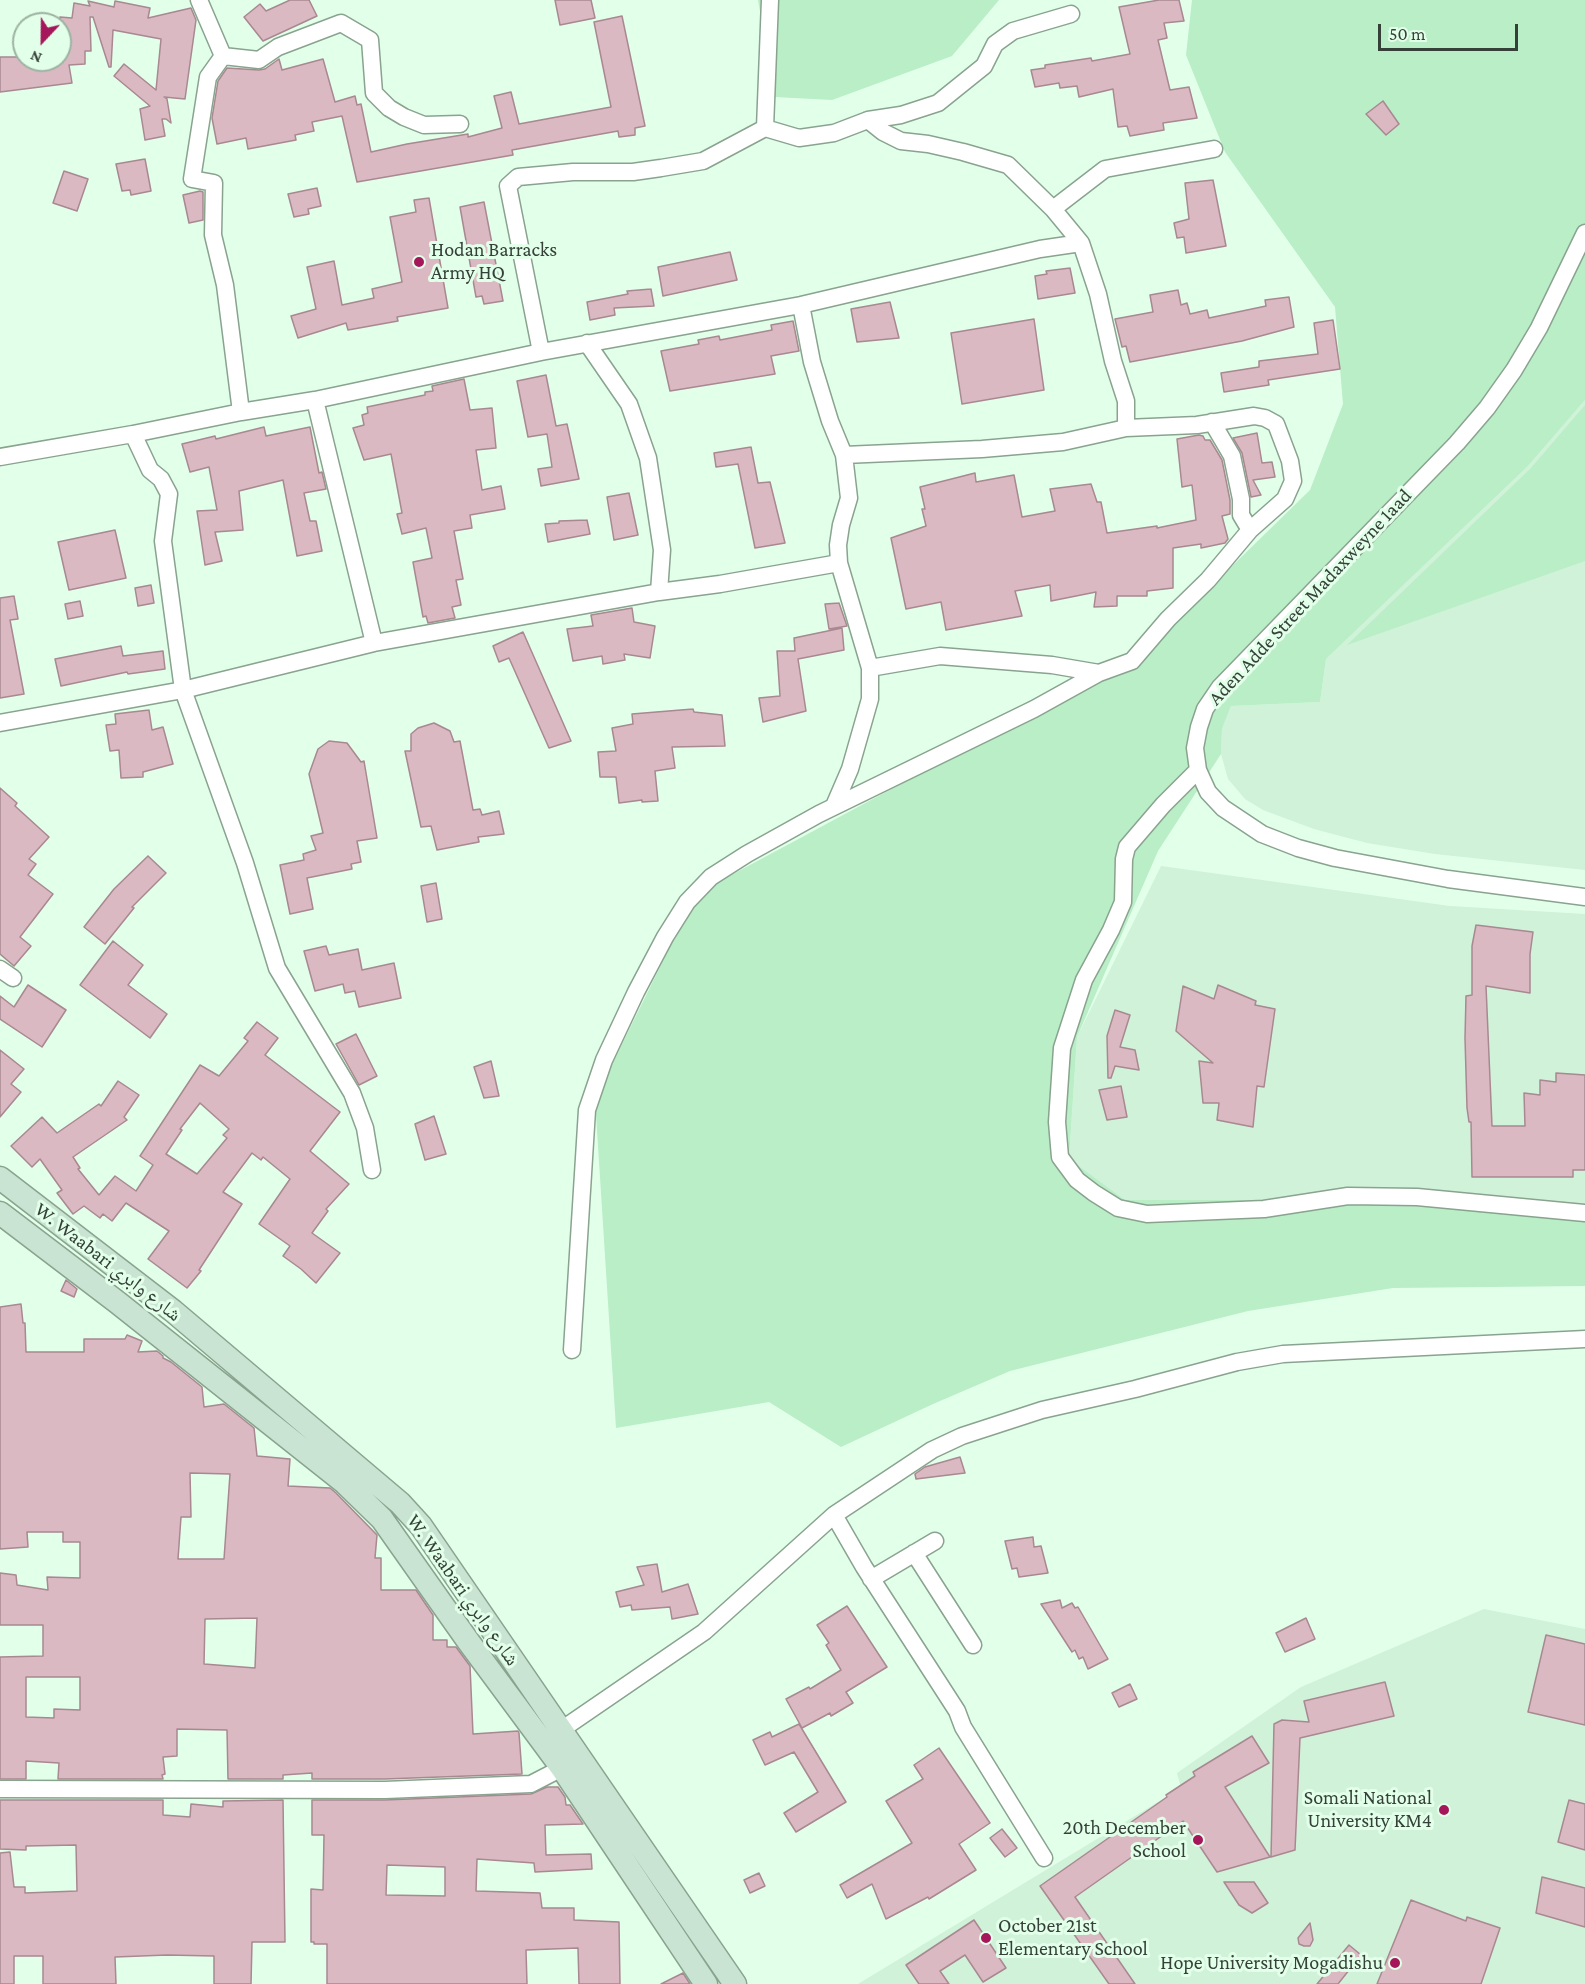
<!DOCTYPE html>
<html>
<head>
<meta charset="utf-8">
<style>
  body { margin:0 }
  #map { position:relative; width:1585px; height:1984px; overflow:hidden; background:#e2ffe9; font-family:"Crimson Pro",serif }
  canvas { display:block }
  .north { position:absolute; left:12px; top:12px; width:60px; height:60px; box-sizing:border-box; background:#e2ffe9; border:2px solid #9db3a2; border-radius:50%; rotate:202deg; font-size:16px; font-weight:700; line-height:24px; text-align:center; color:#354038 }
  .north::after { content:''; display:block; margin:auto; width:21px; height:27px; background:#a5175a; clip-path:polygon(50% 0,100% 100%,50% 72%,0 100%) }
  .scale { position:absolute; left:1378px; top:24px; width:140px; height:27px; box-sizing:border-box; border:3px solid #354038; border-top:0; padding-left:8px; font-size:18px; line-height:21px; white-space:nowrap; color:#354038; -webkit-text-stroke:4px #e2ffe9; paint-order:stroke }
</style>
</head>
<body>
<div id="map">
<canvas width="1585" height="1984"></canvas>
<div class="north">N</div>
<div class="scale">50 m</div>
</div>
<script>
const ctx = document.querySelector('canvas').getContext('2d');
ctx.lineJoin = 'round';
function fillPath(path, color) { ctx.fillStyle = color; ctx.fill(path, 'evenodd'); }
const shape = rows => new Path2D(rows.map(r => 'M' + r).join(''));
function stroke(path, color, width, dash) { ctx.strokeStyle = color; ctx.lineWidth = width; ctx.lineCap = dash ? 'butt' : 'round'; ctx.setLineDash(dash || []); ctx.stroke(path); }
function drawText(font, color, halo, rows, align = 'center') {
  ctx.font = font + ' "Crimson Pro","Noto Naskh Arabic",serif'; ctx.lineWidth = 6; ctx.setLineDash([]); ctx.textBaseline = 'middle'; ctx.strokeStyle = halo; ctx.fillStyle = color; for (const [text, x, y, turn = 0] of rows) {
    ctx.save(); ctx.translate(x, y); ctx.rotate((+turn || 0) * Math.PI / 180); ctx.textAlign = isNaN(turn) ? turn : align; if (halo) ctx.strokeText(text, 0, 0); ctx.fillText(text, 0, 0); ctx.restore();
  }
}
fillPath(shape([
  [1585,400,1585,870,1435,854,1367,843,1314,829,1263,810,1245,799,1228,779,1221,754,1222,729,1231,706,1320,702,1326,659,1528,466],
  [1161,866,1450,906,1585,914,1585,1218,1257,1200,1125,1200,1069,1160,1077,1037],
  [1484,1609,1585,1629,1585,1984,858,1984,1181,1788,1177,1773,1301,1687]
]), '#d0f2d8');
fillPath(shape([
  [758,0,999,0,952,56,832,100,775,97],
  [1192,0,1585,0,1585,400,1528,466,1326,659,1320,702,1231,706,1222,729,1221,754,1158,851,1077,1037,1069,1159,1125,1200,1257,1200,1448,1195,1585,1218,1585,1286,1393,1288,1248,1311,1010,1371,933,1404,841,1447,769,1402,616,1428,595,1099,696,894,1141,655,1310,490,1343,404,1335,307,1225,152,1186,55],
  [1585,405,1585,561,1347,645,1531,468]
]), '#b9eec7');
const building = shape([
  [290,0,309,0,317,16,263,41,244,17,260,4,266,11,290,0],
  [555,0,591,0,595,18,560,25,555,0],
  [1159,0,1179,0,1184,21,1164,23,1167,38,1158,40,1170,90,1189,87,1197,118,1163,123,1164,130,1130,136,1127,126,1118,127,1113,89,1079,97,1077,86,1060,88,1059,83,1035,87,1031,70,1045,68,1045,65,1091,58,1092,61,1130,54,1119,7,1159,0],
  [88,1,114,7,115,1,150,8,148,18,191,8,196,20,185,99,164,97,167,99,171,123,166,119,162,119,165,136,145,140,140,109,150,106,114,76,124,64,156,90,161,39,113,30,111,67,109,67,93,17,90,17,91,51,85,51,85,64,69,65,72,83,0,92,0,57,24,57,24,60,60,60,60,17,72,18,74,3,90,6,88,1],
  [622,16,645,126,635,128,635,135,619,137,618,131,512,150,513,155,357,182,342,116,312,122,314,131,295,135,296,140,248,149,246,138,217,144,212,118,218,81,227,68,259,70,265,69,279,59,282,70,323,59,335,102,355,96,357,105,361,104,371,152,407,144,468,134,468,137,502,128,494,96,511,92,519,124,611,107,594,22,622,16],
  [1383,101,1399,124,1386,135,1366,114,1383,101],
  [145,159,151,191,131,195,130,190,122,191,116,164,145,159],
  [64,171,88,179,77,211,53,203,64,171],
  [1213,180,1226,246,1186,253,1184,237,1177,238,1174,223,1189,219,1185,183,1213,180],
  [317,188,321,206,308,209,309,214,294,217,288,194,317,188],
  [200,191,203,192,203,220,189,223,183,195,200,191],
  [429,198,448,308,397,317,398,321,348,330,346,323,298,338,291,316,316,309,307,267,334,261,342,305,374,298,372,289,402,282,390,217,416,212,414,200,429,198],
  [484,202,503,301,484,304,482,296,476,297,460,207,484,202],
  [730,252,737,280,663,296,658,267,730,252],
  [1070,268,1075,293,1038,299,1035,276,1047,274,1046,271,1070,268],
  [651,289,654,306,614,308,615,315,590,320,587,302,628,294,627,291,651,289],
  [1178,290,1181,305,1187,303,1190,314,1207,310,1209,318,1266,306,1265,300,1289,297,1294,327,1242,341,1130,362,1126,346,1122,347,1115,319,1153,312,1150,295,1178,290],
  [890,302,899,338,857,342,851,309,890,302],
  [1034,319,1044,390,962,404,951,333,1034,319],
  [1333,320,1340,369,1268,380,1269,385,1224,392,1221,373,1259,367,1259,361,1318,354,1314,323,1333,320],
  [793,321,799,351,771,356,775,374,670,391,661,351,699,344,698,340,719,336,720,340,772,330,771,325,793,321],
  [546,375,556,426,567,424,579,479,541,486,538,469,552,467,547,434,528,437,517,381,546,375],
  [464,379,470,410,492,408,496,448,476,450,482,490,501,486,505,509,470,515,472,528,454,531,463,579,456,580,461,605,452,607,455,618,428,623,426,616,423,617,413,562,432,558,426,528,402,534,397,514,402,513,391,454,364,460,353,428,364,425,362,415,368,413,367,407,425,395,425,392,433,391,432,386,464,379],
  [264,427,266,436,310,427,319,473,322,472,326,489,304,493,310,521,316,521,322,551,297,556,283,480,239,491,243,530,215,532,222,561,205,565,197,511,217,510,209,467,190,472,182,444,215,436,216,439,264,427],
  [1257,433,1262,463,1272,462,1275,477,1253,480,1261,495,1251,497,1242,453,1233,438,1257,433],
  [1199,435,1203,436,1205,440,1210,440,1222,460,1230,500,1230,514,1222,516,1228,539,1225,543,1201,548,1201,544,1173,548,1173,588,1147,591,1147,596,1117,596,1117,606,1094,607,1096,592,1051,601,1050,585,1015,591,1022,616,946,630,941,602,906,609,891,538,926,526,922,509,925,509,920,487,975,473,976,482,1014,475,1022,517,1055,511,1050,489,1091,484,1097,502,1101,502,1107,533,1157,526,1157,528,1196,520,1192,485,1182,487,1177,439,1199,435],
  [751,447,758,483,770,482,785,543,755,548,738,464,716,467,714,453,751,447],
  [629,493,638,535,614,540,607,497,629,493],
  [587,520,590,534,548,542,545,524,559,523,559,521,587,520],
  [115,530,126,578,69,590,58,542,115,530],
  [151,585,154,603,138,606,135,588,151,585],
  [14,596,18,619,10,620,24,694,0,698,0,598,14,596],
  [80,601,83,616,68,619,65,604,80,601],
  [839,603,847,626,829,629,825,604,839,603],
  [632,608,634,622,655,626,650,658,624,654,625,660,603,664,602,656,573,661,567,629,593,626,591,615,632,608],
  [842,628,844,650,798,659,806,711,763,722,759,698,780,696,777,651,795,651,794,638,842,628],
  [523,632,571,741,549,748,509,658,499,662,493,646,523,632],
  [121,646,123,656,163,651,165,669,128,674,127,672,61,686,55,659,121,646],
  [693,709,694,712,722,715,725,746,672,747,675,768,655,771,658,801,642,802,642,800,619,803,616,777,600,777,598,752,616,751,612,728,633,724,632,714,693,709],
  [149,710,152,730,163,727,173,764,143,772,143,777,121,778,119,750,110,751,106,725,116,724,115,714,149,710],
  [434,723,450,731,454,742,460,741,473,810,480,809,482,815,499,811,504,834,478,837,479,842,437,850,431,826,421,827,405,751,411,751,411,734,418,728,434,723],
  [329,741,347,743,361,762,364,761,377,838,357,841,361,862,351,864,352,869,307,878,313,909,290,914,280,865,304,860,303,854,316,850,311,836,323,833,309,774,318,749,329,741],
  [0,788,17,803,15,806,49,837,29,859,36,864,28,875,53,894,20,937,31,946,14,966,0,954,0,788],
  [148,856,166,873,132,907,134,908,105,944,84,927,114,889,148,856],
  [436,883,442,919,427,922,421,886,436,883],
  [1476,925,1533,932,1530,954,1530,993,1486,986,1492,1126,1525,1126,1524,1093,1540,1095,1540,1080,1556,1082,1556,1073,1585,1075,1585,1170,1573,1170,1573,1177,1472,1177,1471,1122,1469,1122,1467,1108,1465,1038,1466,996,1472,995,1472,946,1476,925],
  [113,941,143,965,128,985,167,1014,150,1038,80,985,113,941],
  [326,946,329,955,358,949,362,970,394,963,401,998,359,1007,355,991,345,993,343,984,315,991,304,951,326,946],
  [28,985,66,1010,42,1047,0,1019,0,996,14,1007,28,985],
  [1218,985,1256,1001,1255,1005,1275,1009,1264,1087,1257,1086,1253,1127,1217,1120,1219,1103,1203,1103,1199,1061,1213,1063,1176,1031,1183,986,1214,999,1218,985],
  [1115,1010,1130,1015,1120,1047,1135,1050,1139,1070,1115,1066,1111,1078,1108,1078,1107,1036,1115,1010],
  [257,1022,278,1038,265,1055,340,1112,310,1151,349,1184,326,1209,328,1211,312,1233,340,1253,316,1283,301,1269,283,1256,290,1246,259,1224,290,1179,263,1157,261,1160,252,1153,223,1192,242,1204,199,1270,201,1271,187,1288,148,1259,169,1231,126,1203,112,1221,103,1214,100,1218,84,1206,73,1214,57,1193,62,1190,40,1159,32,1167,11,1146,42,1117,57,1133,99,1104,101,1106,118,1081,139,1095,124,1117,127,1120,73,1157,80,1168,78,1169,99,1195,115,1176,136,1191,153,1165,140,1156,200,1065,219,1076,248,1041,244,1038,257,1022],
  [200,1103,229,1129,223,1135,227,1138,197,1174,166,1154,182,1130,180,1129,200,1103],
  [356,1034,377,1076,359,1085,336,1044,356,1034],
  [0,1050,24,1069,11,1084,21,1092,0,1117,0,1050],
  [491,1061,499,1096,484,1098,474,1067,491,1061],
  [1121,1086,1127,1117,1107,1120,1099,1090,1121,1086],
  [434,1116,446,1154,425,1160,415,1124,434,1116],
  [66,1280,77,1289,74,1297,61,1291,66,1280],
  [21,1304,23,1323,25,1323,26,1352,84,1352,84,1339,125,1339,127,1335,142,1341,138,1352,157,1351,163,1356,163,1358,171,1362,202,1387,204,1407,224,1404,254,1428,257,1456,290,1459,288,1486,330,1488,336,1493,377,1535,375,1558,381,1558,381,1590,416,1590,433,1615,433,1640,447,1640,447,1647,456,1647,470,1666,473,1734,518,1731,519,1733,522,1774,385,1779,312,1779,312,1773,283,1775,283,1779,228,1779,227,1730,177,1729,177,1756,163,1757,165,1774,162,1775,163,1779,58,1779,59,1763,26,1761,26,1779,0,1779,0,1657,43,1656,43,1625,0,1625,0,1573,16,1575,17,1585,48,1590,47,1577,80,1578,80,1542,63,1542,63,1532,27,1532,28,1547,0,1549,0,1307,21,1304],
  [190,1473,230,1474,224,1559,178,1559,181,1517,191,1517,190,1473],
  [257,1618,255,1668,204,1664,205,1619,257,1618],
  [26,1677,80,1677,80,1710,54,1709,54,1718,26,1717,26,1677],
  [960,1457,965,1473,916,1479,915,1474,925,1467,960,1457],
  [1033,1537,1034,1547,1041,1546,1048,1573,1019,1577,1017,1568,1012,1569,1005,1541,1033,1537],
  [657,1564,662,1592,688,1584,698,1614,672,1619,670,1607,632,1610,631,1605,620,1607,616,1592,644,1585,637,1567,657,1564],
  [1060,1600,1062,1608,1072,1603,1075,1608,1078,1607,1108,1659,1088,1669,1083,1657,1079,1659,1075,1650,1072,1652,1041,1604,1060,1600],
  [847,1606,887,1667,846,1692,853,1703,831,1716,830,1713,802,1728,786,1699,809,1687,810,1689,841,1670,826,1645,829,1643,817,1625,847,1606],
  [1306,1618,1315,1639,1285,1652,1276,1633,1306,1618],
  [1546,1635,1585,1644,1585,1725,1528,1712,1546,1635],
  [1385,1682,1394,1716,1300,1738,1295,1850,1271,1857,1274,1724,1282,1720,1309,1722,1304,1701,1385,1682],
  [1130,1684,1137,1699,1119,1707,1112,1693,1130,1684],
  [799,1724,846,1802,796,1832,784,1813,818,1792,794,1752,765,1765,753,1740,770,1732,772,1737,799,1724],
  [1252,1736,1269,1763,1225,1787,1270,1857,1217,1872,1183,1821,1075,1897,1135,1984,1109,1984,1040,1886,1167,1797,1166,1795,1195,1776,1193,1772,1252,1736],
  [939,1748,990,1823,959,1844,976,1870,929,1899,928,1897,886,1919,872,1884,847,1898,840,1885,912,1843,886,1801,923,1779,914,1765,939,1748],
  [547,1787,558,1787,565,1797,566,1805,570,1805,583,1824,545,1825,546,1855,591,1854,592,1869,535,1872,534,1863,477,1859,476,1891,540,1893,542,1908,574,1908,574,1920,619,1922,620,1984,579,1984,578,1948,526,1950,527,1984,327,1984,327,1944,314,1944,314,1942,311,1942,311,1889,323,1890,324,1835,312,1835,312,1800,385,1800,531,1794,547,1787],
  [387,1865,445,1867,445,1896,386,1895,387,1865],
  [0,1800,163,1800,163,1815,190,1817,191,1804,223,1807,223,1801,283,1800,285,1942,252,1942,251,1984,214,1984,214,1956,167,1955,115,1957,116,1984,43,1984,43,1956,14,1956,14,1984,0,1984,0,1853,10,1852,14,1887,25,1887,25,1893,77,1891,76,1845,26,1846,26,1850,0,1849,0,1800],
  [1569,1800,1585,1804,1585,1850,1558,1842,1569,1800],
  [1002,1829,1017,1848,1005,1857,990,1838,1002,1829],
  [759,1873,765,1886,750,1893,744,1880,759,1873],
  [1542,1877,1585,1888,1585,1927,1536,1913,1542,1877],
  [1224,1882,1254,1882,1268,1903,1252,1913,1239,1905,1224,1882],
  [1411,1900,1466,1921,1467,1917,1500,1928,1481,1984,1377,1984,1411,1900],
  [974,1920,1006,1968,983,1982,965,1955,940,1971,949,1984,919,1984,906,1965,974,1920],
  [1310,1923,1313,1940,1310,1946,1304,1946,1299,1944,1298,1938,1310,1923],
  [1349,1945,1361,1955,1338,1984,1317,1984,1349,1945],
  [683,1973,690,1984,661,1984,683,1973]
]);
fillPath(building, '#dbb9c3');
stroke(building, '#a88891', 1.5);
const minor = shape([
  [199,0,223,56,208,77,192,179,214,183,213,235,225,285,241,412],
  [223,56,259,60,278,47,341,23,370,40,374,93,389,108,404,117,424,125,460,124],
  [868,120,883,132,901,141,928,144,963,152,1008,165,1053,209,1081,243],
  [765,128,770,0],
  [1053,209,1105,169,1214,149],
  [1585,233,1539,328,1514,370,1487,408,1457,443,1220,687,1205,709,1199,727,1195,748,1198,770,1208,792,1223,808,1262,834,1298,848,1335,858,1448,879,1585,897],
  [801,305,812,362,830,421,844,455,849,498,841,525,838,545,839,563,870,668,870,699,850,769,834,806],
  [587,343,629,404,648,458,662,550,659,592],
  [541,352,508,186,518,177,573,172,633,172,661,168,703,161,765,128,799,138,834,133,868,120,901,115,938,103,984,66,995,44,1013,31,1071,14],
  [315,400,374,643],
  [1212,422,1232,456,1241,499,1241,515,1250,530],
  [133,434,150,470,161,479,169,494,163,541,183,690,245,863,277,968,352,1093,365,1128,372,1170],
  [0,457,133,434,241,412,315,400,541,352,801,305,1040,249,1081,243,1098,294,1113,361,1126,401,1126,428],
  [870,668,940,656,1052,665,1099,673],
  [0,723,183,690,374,643,659,592,720,584,839,563],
  [1198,770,1163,805,1127,847,1124,859,1123,902,1111,930,1084,980,1062,1048,1057,1122,1060,1157,1077,1180,1094,1193,1118,1208,1147,1214,1264,1209,1348,1196,1417,1197,1585,1213],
  [0,969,13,978],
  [572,1350,587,1110,604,1060,636,992,665,937,687,902,711,877,747,854,819,814,1034,709,1099,673,1132,661,1168,619,1208,580,1250,530,1285,499,1293,481,1290,461,1276,424,1265,418,1254,416,1197,425,1126,428,1063,442,982,449,844,455],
  [834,1515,864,1567,957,1711,963,1727,1044,1858],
  [914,1553,973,1645],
  [871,1579,935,1541],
  [561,1730,704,1632,834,1515,932,1450,962,1436,1042,1410,1135,1389,1237,1362,1283,1354,1585,1339],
  [0,1789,385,1790,531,1784,562,1768]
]);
const secondary = shape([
  [0,1178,173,1311,400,1503,421,1526,735,1984],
  [0,1213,117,1302,345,1483,382,1519,468,1641,562,1768,706,1984]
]);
stroke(minor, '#89a38f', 19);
stroke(secondary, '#89a38f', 25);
stroke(minor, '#fff', 16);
stroke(secondary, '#c9e4d2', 22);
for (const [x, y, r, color] of [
  [419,262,6,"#a5175a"],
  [1444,1810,6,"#a5175a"],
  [1198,1840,6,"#a5175a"],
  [986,1938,6,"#a5175a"],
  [1395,1963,6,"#a5175a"]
]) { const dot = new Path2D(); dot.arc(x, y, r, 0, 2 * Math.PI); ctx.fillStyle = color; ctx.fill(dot); stroke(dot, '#e2ffe9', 2); }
drawText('20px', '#354038', '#e2ffe9', [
  ["Hodan Barracks",431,250,"left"],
  ["Army HQ",431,273,"left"],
  ["Somali National",1432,1798],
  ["University KM4",1432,1821],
  ["20th December",1186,1828],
  ["School",1186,1851],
  ["October 21st",998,1926,"left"],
  ["Elementary School",998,1949,"left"],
  ["Hope University Mogadishu",1383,1963]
], 'right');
drawText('20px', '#354038', '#e2ffe9', [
  ["Aden Adde Street Madaxweyne 1aad",1310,597,-47],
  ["W. Waabari شارع وابري",108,1262,38],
  ["W. Waabari شارع وابري",463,1590,55]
]);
</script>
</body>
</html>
